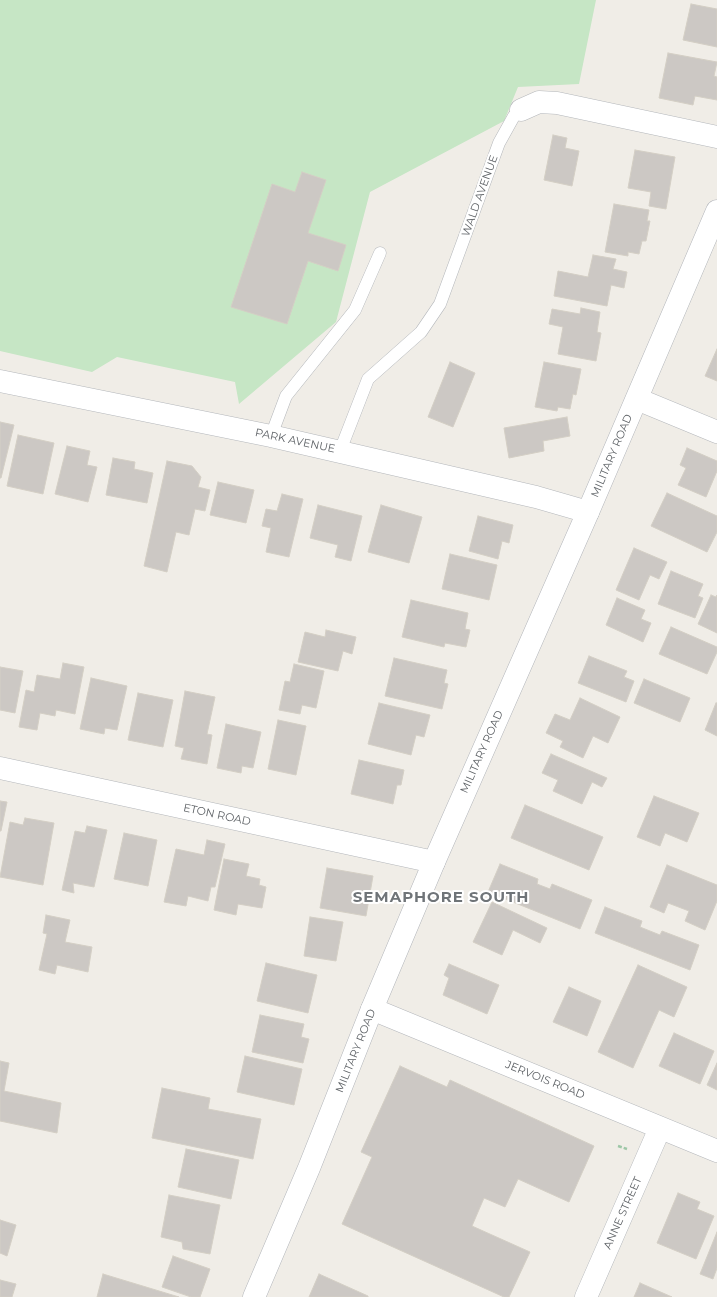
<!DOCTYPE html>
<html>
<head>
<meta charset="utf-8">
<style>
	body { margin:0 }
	canvas { display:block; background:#f0ede7 }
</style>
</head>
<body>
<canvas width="717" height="1297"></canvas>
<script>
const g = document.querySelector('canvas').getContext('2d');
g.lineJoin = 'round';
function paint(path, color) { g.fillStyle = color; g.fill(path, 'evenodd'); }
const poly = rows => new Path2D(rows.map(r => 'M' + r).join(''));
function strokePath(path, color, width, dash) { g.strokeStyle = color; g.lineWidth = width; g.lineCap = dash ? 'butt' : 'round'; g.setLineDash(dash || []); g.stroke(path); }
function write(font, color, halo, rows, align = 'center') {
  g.font = font + ' Montserrat,sans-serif'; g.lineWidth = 4; g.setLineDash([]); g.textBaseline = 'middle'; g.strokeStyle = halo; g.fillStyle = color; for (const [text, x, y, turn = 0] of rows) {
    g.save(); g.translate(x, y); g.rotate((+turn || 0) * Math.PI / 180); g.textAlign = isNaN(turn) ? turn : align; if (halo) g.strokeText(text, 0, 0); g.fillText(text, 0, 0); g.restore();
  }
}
const green = poly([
	[0,0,596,0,579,84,518,87,504,121,370,192,336,322,239,404,235,382,117,357,92,372,0,351]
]);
const building = poly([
	[691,4,717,9,717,47,683,40,691,4],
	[668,53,717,62,714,76,717,77,717,100,695,96,693,105,659,98,668,53],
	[553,135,567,138,565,148,579,151,572,186,544,180,553,135],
	[635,150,675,157,666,209,649,206,651,192,628,188,635,150],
	[302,172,326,180,308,233,346,245,338,271,308,261,287,324,231,307,272,184,295,192,302,172],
	[614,204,649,210,647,221,650,221,646,241,642,241,639,254,628,252,628,256,605,252,614,204],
	[593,255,616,259,613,269,627,272,624,288,611,285,607,306,554,296,558,271,588,277,593,255],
	[581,308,600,312,597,332,601,333,596,361,558,354,563,327,549,324,552,309,580,314,581,308],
	[717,349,717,381,705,376,717,349],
	[450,362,475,373,453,427,428,417,450,362],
	[544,362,581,369,576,395,573,394,570,409,558,407,557,411,535,407,544,362],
	[567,417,570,436,543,441,544,451,509,458,504,428,567,417],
	[0,422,14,425,1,478,0,478,0,422],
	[18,435,54,443,43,494,7,486,18,435],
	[67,446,90,451,87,465,97,467,88,502,55,494,67,446],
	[687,448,717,461,717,471,706,497,678,485,686,468,680,465,687,448],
	[113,458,135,462,134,469,153,473,147,503,106,495,113,458],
	[167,461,192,466,201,477,198,487,210,490,205,511,195,509,189,535,176,532,167,572,144,566,167,461],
	[218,482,254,490,246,523,210,515,218,482],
	[667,493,717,516,717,532,707,552,651,526,667,493],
	[282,494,303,499,289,557,266,552,271,528,262,526,266,509,277,511,282,494],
	[318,505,362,516,351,561,335,557,338,545,310,538,318,505],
	[381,505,422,517,409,563,368,552,381,505],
	[478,516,513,525,509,543,502,541,498,559,469,551,478,516],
	[634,548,667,562,659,579,650,575,639,600,616,590,634,548],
	[450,554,497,565,489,600,442,589,450,554],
	[671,571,703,584,698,596,703,598,695,618,658,604,671,571],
	[711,595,716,597,717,595,717,633,698,624,711,595],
	[617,598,645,610,641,619,651,623,643,642,606,625,617,598],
	[411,600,468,613,465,629,470,630,466,647,445,643,444,647,402,637,411,600],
	[671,627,717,647,717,652,707,674,659,654,671,627],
	[326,630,356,637,352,654,343,651,338,671,298,662,305,632,325,637,326,630],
	[589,656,627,671,624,677,634,681,626,702,578,683,589,656],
	[394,658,447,670,444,683,448,684,442,709,385,696,394,658],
	[63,663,84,667,75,714,56,710,55,716,40,713,37,730,19,727,26,690,34,692,37,675,60,679,63,663],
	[294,664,324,671,316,708,302,705,300,714,279,710,285,681,290,682,294,664],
	[0,667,23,671,15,713,0,710,0,667],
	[91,678,127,686,117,730,105,728,104,734,80,729,91,678],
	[644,679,690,698,680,722,634,703,644,679],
	[185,691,215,697,207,734,212,735,207,764,181,759,184,748,175,746,185,691],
	[138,693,173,700,163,747,128,740,138,693],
	[580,698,620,717,608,743,593,736,583,758,560,747,563,741,546,733,555,714,570,720,580,698],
	[379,703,430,715,424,737,416,735,411,755,368,744,379,703],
	[716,703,717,703,717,736,705,730,716,703],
	[278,720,306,726,296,775,268,769,278,720],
	[226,724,261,732,253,768,242,766,241,773,217,768,226,724],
	[551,754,607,778,602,787,592,782,582,804,553,791,558,780,542,773,551,754],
	[359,760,404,770,401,785,397,785,393,804,351,794,359,760],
	[654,796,699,813,687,842,665,833,660,846,637,837,654,796],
	[0,801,7,802,1,831,0,831,0,801],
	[525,805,603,837,589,870,511,838,525,805],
	[25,818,54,823,43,885,0,877,10,822,23,825,25,818],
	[87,826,107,830,94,887,73,883,74,893,62,890,75,831,85,833,87,826],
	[124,833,157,840,148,886,114,879,124,833],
	[207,840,225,844,215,887,211,887,208,901,188,896,186,906,164,902,176,849,204,855,207,840],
	[224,859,249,864,246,876,260,879,259,885,266,887,262,908,238,904,236,915,214,910,224,859],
	[500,864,538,879,537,884,550,889,552,884,592,900,580,929,488,892,500,864],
	[667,865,717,885,717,901,705,930,685,921,689,911,668,903,664,913,650,907,667,865],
	[327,868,373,876,366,916,320,908,327,868],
	[492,902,547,928,540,943,513,930,502,955,473,942,492,902],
	[605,907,642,921,640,927,660,935,662,931,699,945,690,970,595,933,605,907],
	[46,915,70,920,65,942,92,947,88,972,57,965,55,974,39,970,47,934,43,933,46,915],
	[310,917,343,922,336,961,304,956,310,917],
	[266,963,317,975,308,1013,257,1001,266,963],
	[449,964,499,985,487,1014,443,995,449,978,444,975,449,964],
	[638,965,687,987,674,1017,659,1010,633,1068,598,1052,638,965],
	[569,987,601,1001,587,1036,553,1022,569,987],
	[260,1015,304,1024,301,1037,309,1039,303,1063,252,1052,260,1015],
	[674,1033,714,1051,700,1084,659,1066,674,1033],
	[245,1056,302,1069,294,1105,237,1092,245,1056],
	[0,1061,9,1063,4,1091,61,1103,57,1133,0,1121,0,1061],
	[717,1063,717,1090,707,1085,717,1063],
	[400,1066,447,1087,450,1080,594,1146,569,1202,518,1179,505,1207,484,1198,472,1226,530,1252,509,1297,504,1297,342,1224,372,1157,361,1152,400,1066],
	[162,1088,210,1098,208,1109,261,1119,253,1159,152,1138,162,1088],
	[186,1149,239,1160,231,1199,178,1187,186,1149],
	[678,1193,700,1202,697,1209,714,1216,696,1259,657,1243,678,1193],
	[169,1195,220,1205,210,1254,183,1249,182,1242,161,1237,169,1195],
	[0,1220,16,1225,7,1256,0,1253,0,1220],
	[717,1232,717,1268,713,1279,700,1274,717,1232],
	[173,1256,210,1269,200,1297,191,1297,162,1287,173,1256],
	[103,1274,179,1297,97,1297,103,1274],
	[319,1274,368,1296,368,1297,309,1297,319,1274],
	[0,1280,16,1284,12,1297,0,1297,0,1280],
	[640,1283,672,1297,634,1297,640,1283]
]);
const path = poly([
	[618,1146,627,1149]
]);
const lane = poly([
	[271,436,286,396,355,310,380,253],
	[340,451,368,379,421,332,440,304,499,143,514,116,521,110]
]);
const street = poly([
	[521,110,539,102,557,103,717,137],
	[0,381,271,436,536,497,588,512],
	[637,399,717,432],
	[0,768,434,862],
	[372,1009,717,1151],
	[586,1297,660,1128]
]);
const secondary = poly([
	[254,1297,309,1168,372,1009,434,862,588,512,717,211]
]);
const streetNames = [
	["WALD AVENUE",480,196,-70],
	["PARK AVENUE",295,441,12],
	["MILITARY ROAD",612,456,-67],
	["MILITARY ROAD",482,752,-66],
	["ETON ROAD",217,815,12],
	["MILITARY ROAD",356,1051,-68],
	["JERVOIS ROAD",545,1080,22],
	["ANNE STREET",623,1213,-66]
];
const districtNames = [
	["SEMAPHORE SOUTH",441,898]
];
paint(green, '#c6e6c5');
paint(building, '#ccc8c4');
strokePath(building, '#d4cfc5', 1);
strokePath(lane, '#b4b7bb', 13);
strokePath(street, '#b4b7bb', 23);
strokePath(secondary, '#b3b6bb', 23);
strokePath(path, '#9ec7a7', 2.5, [4, 2]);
strokePath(lane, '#fff', 12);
strokePath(street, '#fff', 22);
strokePath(secondary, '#fff', 22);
write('11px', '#5e6266', '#fff', streetNames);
g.letterSpacing = '1px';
write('bold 15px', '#6f7478', '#fff', districtNames);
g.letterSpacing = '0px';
</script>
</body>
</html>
